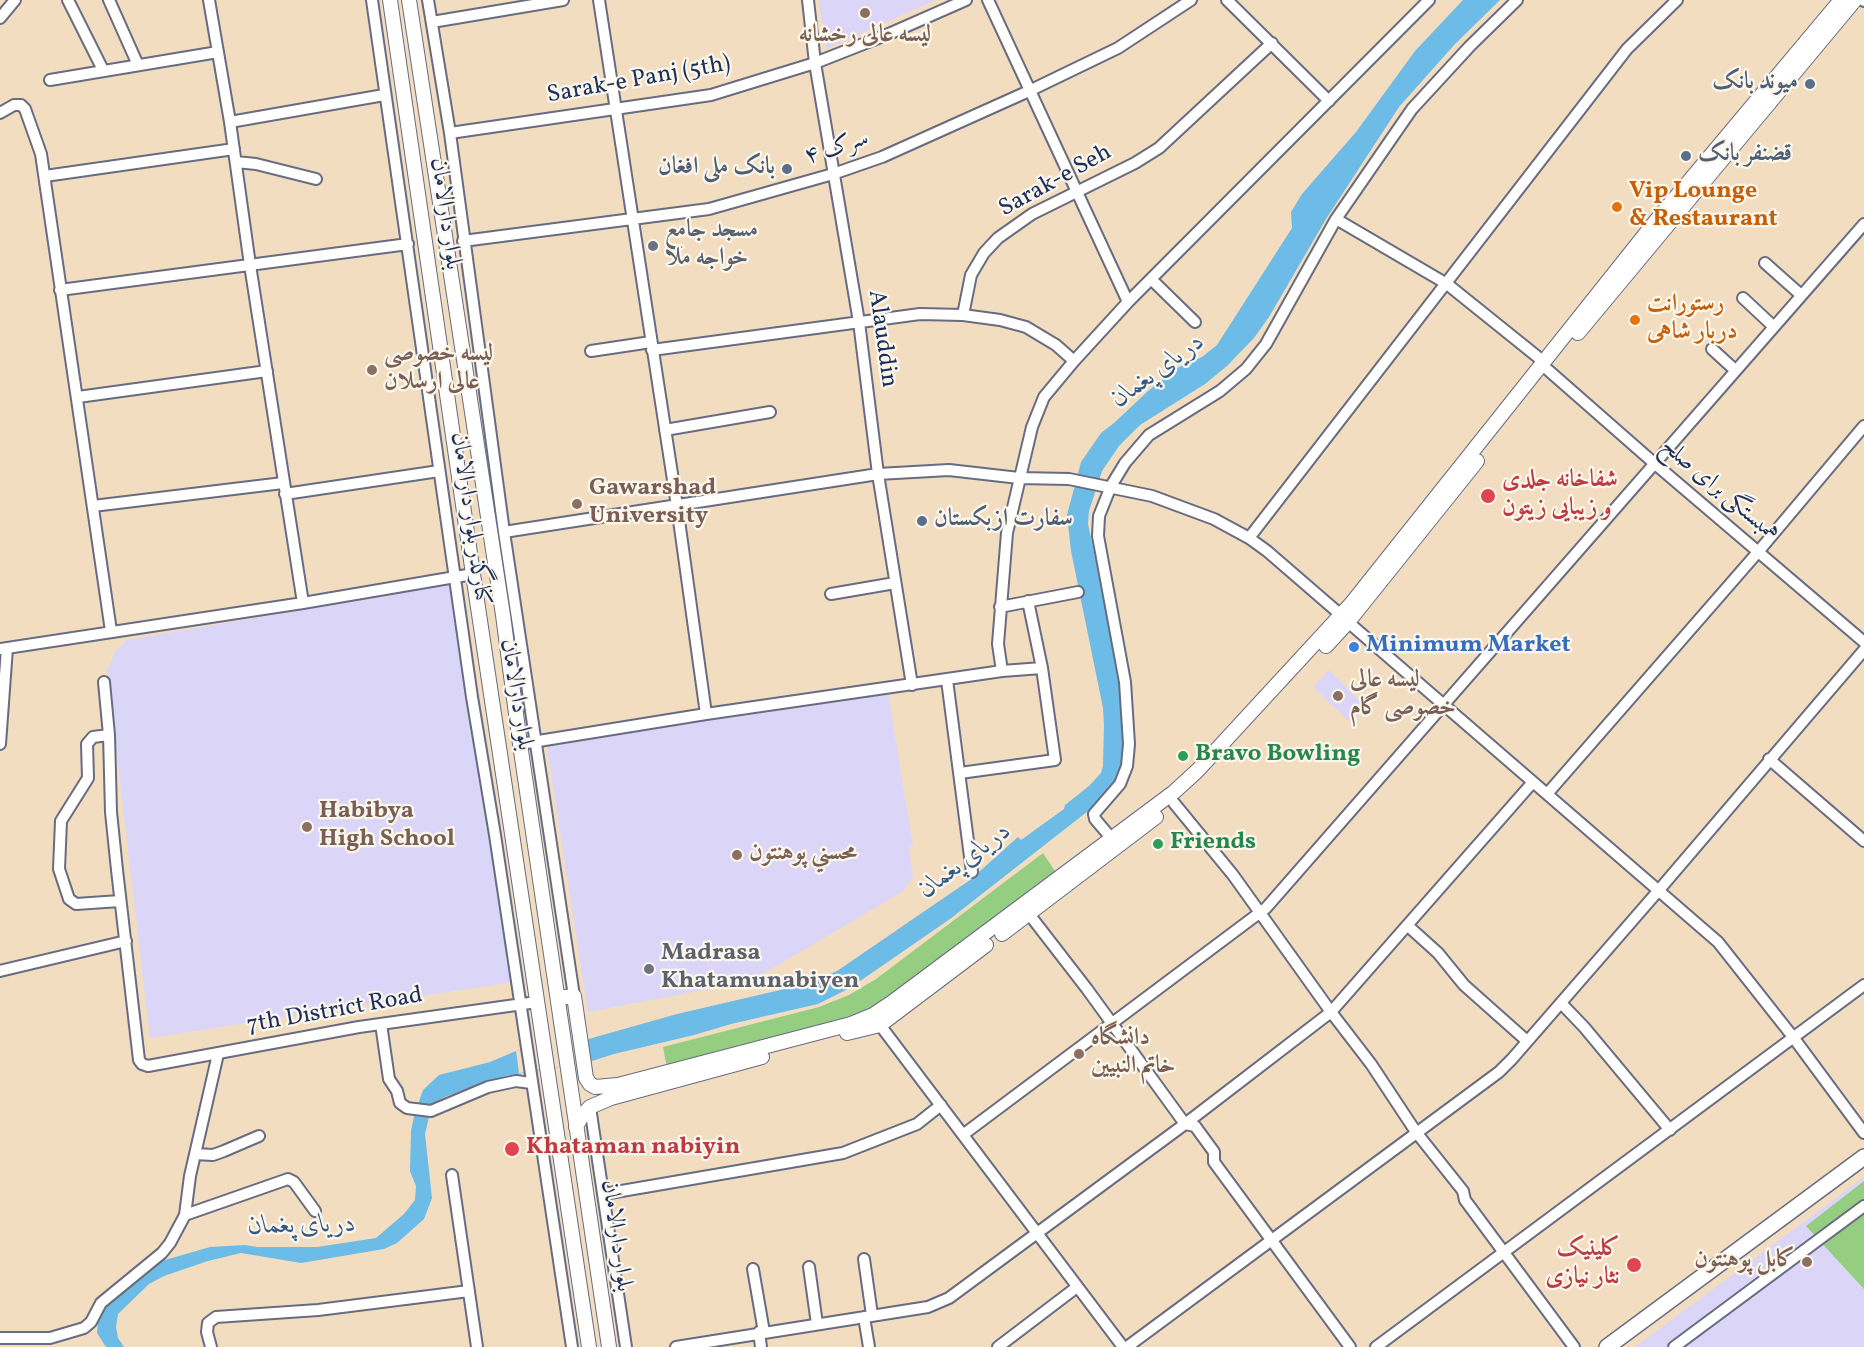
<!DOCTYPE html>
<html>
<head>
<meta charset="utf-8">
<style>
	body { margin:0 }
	canvas { display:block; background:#f3ddc0 }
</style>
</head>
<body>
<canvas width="1864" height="1347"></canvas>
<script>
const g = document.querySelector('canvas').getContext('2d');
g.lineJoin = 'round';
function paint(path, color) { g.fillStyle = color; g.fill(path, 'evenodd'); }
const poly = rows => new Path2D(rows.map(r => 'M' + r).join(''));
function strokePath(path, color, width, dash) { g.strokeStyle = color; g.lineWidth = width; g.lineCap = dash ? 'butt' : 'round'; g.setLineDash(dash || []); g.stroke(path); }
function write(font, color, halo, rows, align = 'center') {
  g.font = font + ' Vollkorn,Amiri,serif'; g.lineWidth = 4.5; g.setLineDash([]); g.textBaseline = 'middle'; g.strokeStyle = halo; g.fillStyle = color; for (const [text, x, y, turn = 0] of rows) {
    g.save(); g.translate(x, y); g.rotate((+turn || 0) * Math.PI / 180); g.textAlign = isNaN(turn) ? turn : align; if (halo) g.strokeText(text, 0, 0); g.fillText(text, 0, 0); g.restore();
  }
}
const built = poly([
	[819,0,936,0,826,49],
	[452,584,514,982,150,1038,107,672,115,651,127,640],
	[1329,670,1362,703,1358,707,1362,711,1351,723,1313,687],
	[888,693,913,846,909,847,913,878,902,892,761,975,741,983,588,1012,546,741,578,739,716,719,844,698],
	[1864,1177,1864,1347,1635,1347]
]);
const green = poly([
	[1043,853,1055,871,879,1003,855,1016,667,1068,663,1047,819,1007,849,995,876,979],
	[1864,1181,1864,1289,1806,1226]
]);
const water = poly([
	[1463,0,1500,0,1455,44,1399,107,1326,219,1269,317,1254,338,1227,366,1205,384,1140,425,1119,446,1102,471,1089,511,1088,524,1124,692,1125,730,1124,757,1117,776,1111,788,1097,804,950,919,850,988,818,1004,731,1024,694,1035,614,1054,589,1062,505,1076,447,1096,432,1104,425,1134,432,1198,424,1219,397,1243,384,1249,301,1263,241,1253,208,1261,164,1276,149,1284,118,1314,116,1327,118,1338,124,1347,106,1347,97,1333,99,1311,158,1262,210,1247,245,1245,257,1247,317,1247,376,1238,404,1214,415,1200,416,1186,410,1171,411,1131,414,1116,423,1090,439,1075,490,1062,516,1051,585,1040,677,1014,806,984,837,971,970,880,1018,837,1021,840,1064,809,1065,805,1089,786,1101,773,1103,766,1104,725,1103,708,1071,551,1067,515,1081,462,1101,433,1114,423,1148,391,1177,368,1202,357,1217,345,1292,228,1291,212,1302,194,1356,132,1415,51]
]);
const pier = poly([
	[585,1040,589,1062,519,1073,516,1051]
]);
const minor = poly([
	[68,0,103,70],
	[109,0,138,65],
	[209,0,230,122,250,265,303,603],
	[372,0,472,697,495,835,572,1347],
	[428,0,450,133,504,532,574,996],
	[599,0,677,506,706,714],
	[808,0,815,63,859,322,878,474,912,685],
	[988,0,1128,302],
	[1227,0,1329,101],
	[1863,0,1864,1],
	[0,18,15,0],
	[432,22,563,0],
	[50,80,218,52],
	[0,113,14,105,21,105,25,109,41,154,111,631],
	[230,122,384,95],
	[450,133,711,95,815,63,891,33,966,0],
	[236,162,256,164,316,179],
	[45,176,234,149],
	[1336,219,1447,284,1544,362],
	[463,241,709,209,833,174,882,157,1029,91,1118,48,1191,0],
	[1765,263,1801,295],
	[1151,279,1195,322],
	[60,290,408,244],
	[1743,298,1774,327],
	[963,315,971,275,984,253,998,238,1032,214,1135,163,1159,148,1272,43],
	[1712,349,1735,370],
	[652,350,920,314,963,315,1000,320,1026,327,1056,345,1074,361],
	[591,351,651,342],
	[1548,370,1654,463,1864,642],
	[78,397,267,371],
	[665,430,770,412],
	[285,494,439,471],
	[93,506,283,483],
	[504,532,878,474,949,470,1019,478,1069,479,1152,496,1214,519,1249,538,1267,551,1341,615],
	[1249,538,1627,49,1677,0],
	[831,594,895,583],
	[1000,607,1078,592],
	[1348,622,1718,942,1793,1037,1864,1133],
	[0,649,303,603,473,574],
	[1002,671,998,644,1007,533,1032,427,1044,397,1074,361,1128,302,1429,0],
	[947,680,972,872],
	[104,682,109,735,111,812,117,870,139,1060,142,1064,148,1066,359,1027,537,1002],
	[109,735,93,737,87,744,88,778,61,821,59,869,69,899,76,904,120,901],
	[0,744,7,648],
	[520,744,706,714,1002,671,1042,668],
	[1769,759,1864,841],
	[960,773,1055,760,1042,668,1028,601],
	[1547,794,1758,552,1864,426],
	[1174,803,1233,875,1331,1012,1371,1064,1416,1132,1463,1191,1465,1200,1574,1347],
	[1112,839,1095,819,1094,814,1120,784,1127,766,1129,744,1125,682,1098,536,1099,516,1111,486,1125,463,1149,435,1220,391,1246,369,1266,344,1336,219,1412,109,1470,46,1517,0],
	[1029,914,1087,989,1185,1124,1195,1126,1214,1152,1214,1162,1350,1347],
	[1408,926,1438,953,1464,985,1527,1041],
	[0,971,126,941],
	[1561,1003,1584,1027,1670,1130],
	[381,1024,389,1079,397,1091,400,1103,407,1108,431,1111,488,1087,516,1081,531,1083],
	[880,1025,1123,1347],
	[590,1107,626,1347],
	[964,1134,1266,908,1864,224],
	[195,1154,213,1155,224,1151,259,1136],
	[452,1175,477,1347],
	[604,1194,843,1153,917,1124,941,1105],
	[185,1215,288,1179,294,1182,315,1211],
	[864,1259,872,1315],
	[809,1267,817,1324],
	[753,1269,764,1332],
	[864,1317,869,1347],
	[759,1332,761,1347],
	[0,1338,50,1338,84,1328,91,1322,101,1303,162,1253,170,1243,185,1215,190,1176,218,1054],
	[211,1347,207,1332,208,1323,216,1317,318,1310,469,1291],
	[676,1347,928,1307,949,1298,1185,1124,1331,1012,1533,782],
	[998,1347,1077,1287],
	[1127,1347,1499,1072,1512,1059,1659,890,1864,650],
	[1376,1347,1864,985],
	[1674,1347,1864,1206]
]);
const major = poly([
	[390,0,473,574,589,1347],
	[409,0,503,615,520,744,609,1347],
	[1578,333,1855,0],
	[1326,646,1348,622,1477,461],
	[1002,934,1156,817],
	[558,998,574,996,586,1078,590,1084,595,1087,618,1085,851,1024,873,1015,891,1003,1174,792,1197,771,1351,604,1655,222,1841,0],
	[847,1033,880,1025,986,945],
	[576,1127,582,1116,590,1107,611,1098,762,1057]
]);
const highway = poly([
	[1607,1347,1864,1157]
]);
const markers = [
	[865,13,6,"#8d6e63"],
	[1810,84,6,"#5c6f8a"],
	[1686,156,6,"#5c6f8a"],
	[787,169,6,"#5c6f8a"],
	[1617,207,6,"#e8710a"],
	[653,246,6,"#6b7280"],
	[1635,320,6,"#e8710a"],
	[372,370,6,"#8d6e63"],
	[1488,496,8,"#e0444e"],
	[577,504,6,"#8d6e63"],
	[922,521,6,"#5c6f8a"],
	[1354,647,6,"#3f7fe0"],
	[1338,696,6,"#8d6e63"],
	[1183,756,6,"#2e9e5b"],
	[307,827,6,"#8d6e63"],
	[1158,844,6,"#2e9e5b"],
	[737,855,6,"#8d6e63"],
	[649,969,6,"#6b7280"],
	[1079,1054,6,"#8d6e63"],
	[512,1149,8,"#e0444e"],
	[1807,1262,6,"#8d6e63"],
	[1634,1265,8,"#e0444e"]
];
const educationNames = [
	["لیسه عالی رخشانه",865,37,"center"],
	["لیسه خصوصی",384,356],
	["عالی ارسلان",384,384],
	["Gawarshad",589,490],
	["University",589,518],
	["لیسه عالی",1350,682],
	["خصوصی گام",1350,710],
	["Habibya",319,813],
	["High School",319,841],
	["محسني پوهنتون",749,855],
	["دانشگاه",1091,1040],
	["خاتم النبیین",1091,1068],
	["کابل پوهنتون",1795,1262,"right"]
];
const streetNames = [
	["Sarak-e Panj (5th)",639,81,-10],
	["سرک ۴",837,149,-18],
	["Sarak-e Seh",1056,182,-29],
	["بلوار دارالامان",444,214,82],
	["Alauddin",881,339,82],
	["همبستگی برای صلح",1719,491,40],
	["کنارگذر بلوار دارالامان",469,519,82],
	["بلوار دارالامان",515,695,81],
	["7th District Road",335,1012,-10],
	["بلوار دارالامان",615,1236,82]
];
const serviceNames = [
	["میوند بانک",1798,84],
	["قضنفر بانک",1698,156,"left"],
	["بانک ملی افغان",775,169],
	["سفارت ازبکستان",934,521,"left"]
];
const foodNames = [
	["Vip Lounge",1629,193],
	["& Restaurant",1629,221],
	["رستورانت",1647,306],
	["دربار شاهی",1647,334]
];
const worshipNames = [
	["مسجد جامع",665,232],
	["خواجه ملا",665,260],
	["Madrasa",661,955],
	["Khatamunabiyen",661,983]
];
const healthNames = [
	["شفاخانه جلدی",1502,482],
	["و زیبایی زیتون",1502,510],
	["Khataman nabiyin",526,1149],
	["کلینیک",1620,1251,"right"],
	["نثار نیازی",1620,1279,"right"]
];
const shopNames = [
	["Minimum Market",1366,647]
];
const leisureNames = [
	["Bravo Bowling",1195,756],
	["Friends",1170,844]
];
const waterNames = [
	["دریای پغمان",1159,372,-36],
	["دریای پغمان",966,862,-37],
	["دریای پغمان",302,1227,-1]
];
paint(built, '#dbd6f7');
paint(green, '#96ce81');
paint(water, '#6cbce7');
paint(pier, '#f3ddc0');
strokePath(minor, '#676c80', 14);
strokePath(major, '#676c80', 16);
strokePath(highway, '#676c80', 18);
strokePath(minor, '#fff', 10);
strokePath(major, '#fff', 14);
strokePath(highway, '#fff', 15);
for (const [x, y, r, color] of markers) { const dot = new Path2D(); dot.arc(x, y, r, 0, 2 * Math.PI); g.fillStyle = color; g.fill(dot); strokePath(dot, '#fbf7ec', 2); }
write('bold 24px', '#785e54', '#fbf7ec', educationNames, 'left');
write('24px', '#1b2f5e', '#fbf7ec', streetNames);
write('bold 24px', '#4e5e75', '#fbf7ec', serviceNames, 'right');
write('bold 24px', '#c56008', '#fbf7ec', foodNames, 'left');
write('bold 24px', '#5b616d', '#fbf7ec', worshipNames, 'left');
write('bold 24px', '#be3a42', '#fbf7ec', healthNames, 'left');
write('bold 24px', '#366cbe', '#fbf7ec', shopNames, 'left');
write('bold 24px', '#27864d', '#fbf7ec', leisureNames, 'left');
write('italic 26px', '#335987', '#fbf7ec', waterNames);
</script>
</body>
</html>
